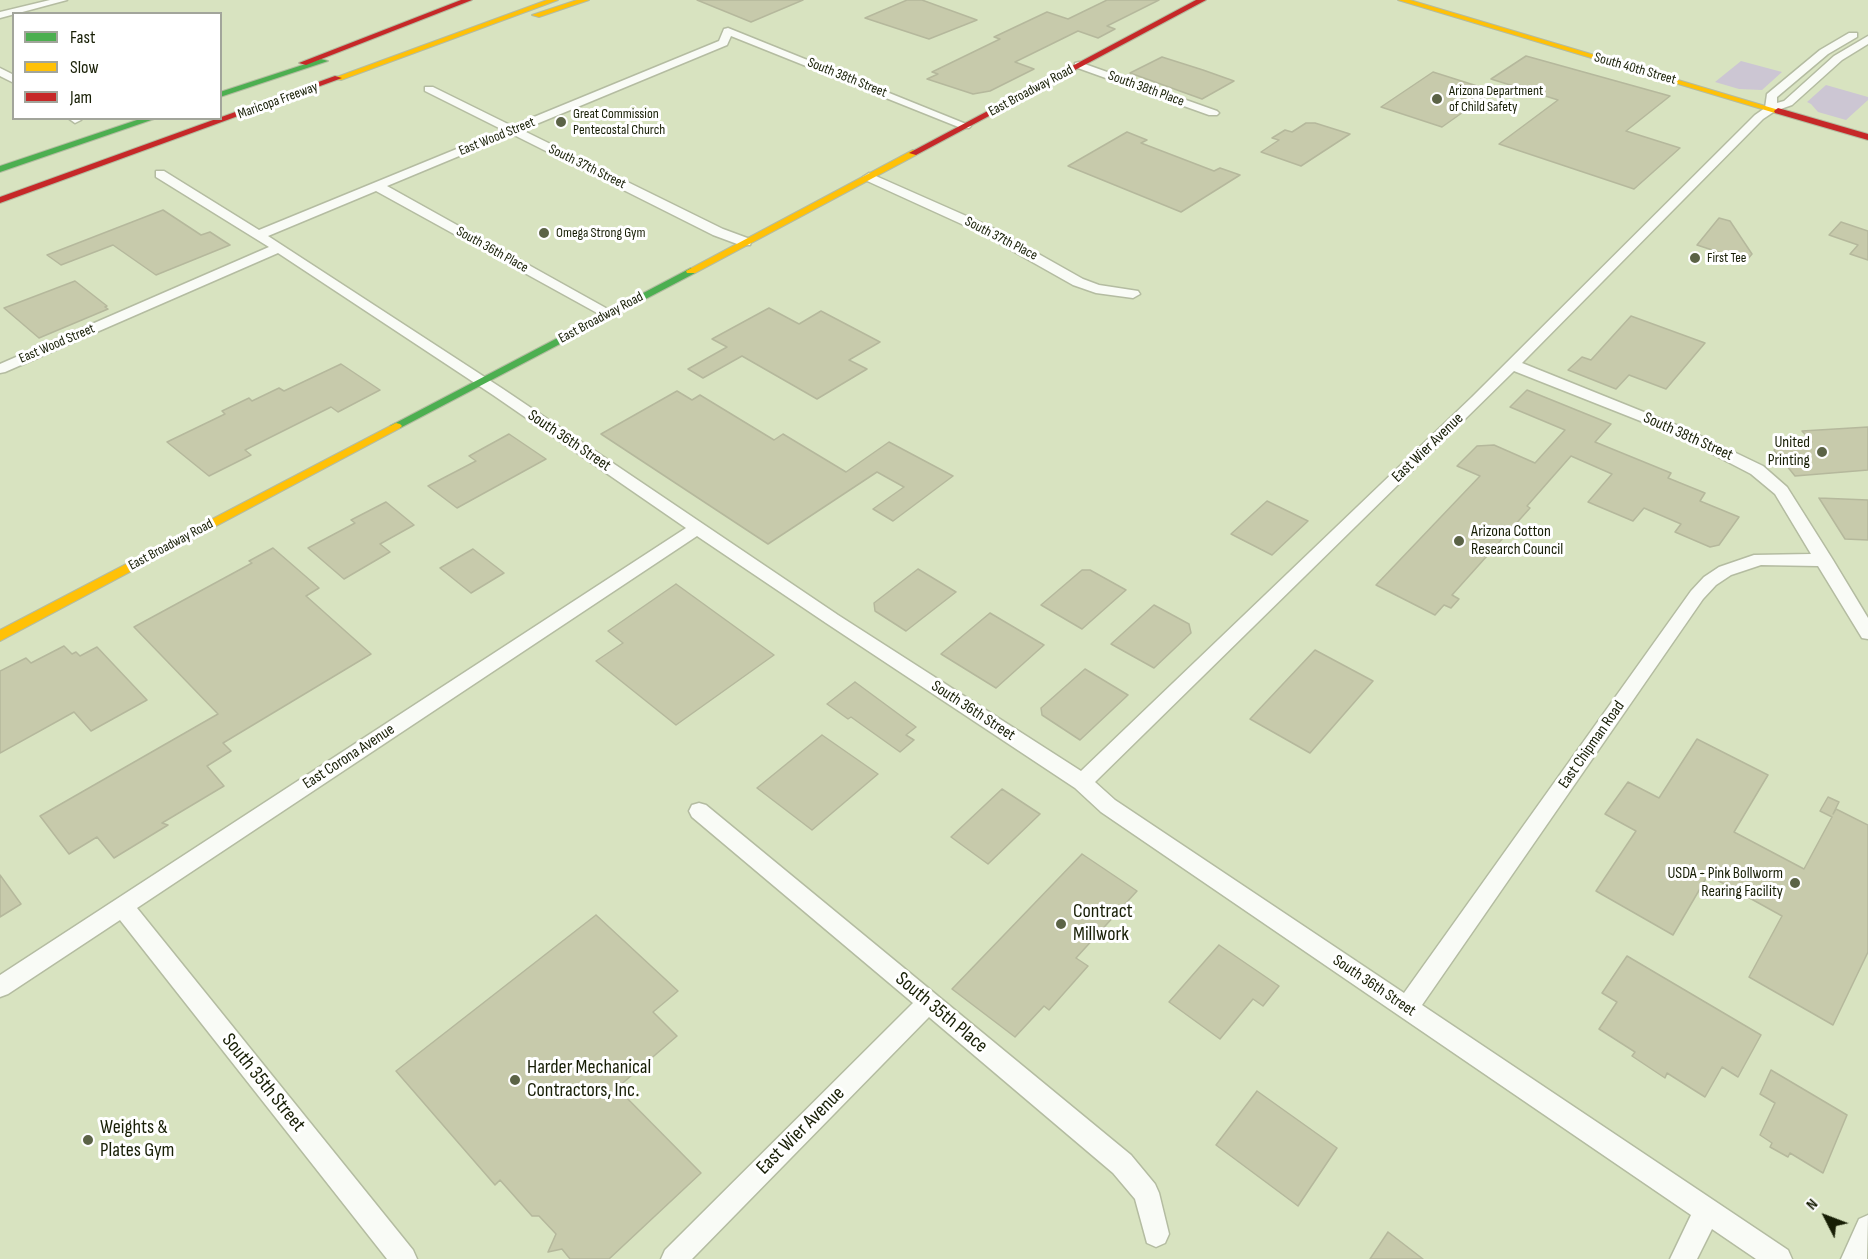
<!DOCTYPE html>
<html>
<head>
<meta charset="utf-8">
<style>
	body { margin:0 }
	#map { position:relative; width:1868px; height:1259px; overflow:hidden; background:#d8e3c0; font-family:"Sofia Sans Condensed",sans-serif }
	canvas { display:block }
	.legend { position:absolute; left:12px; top:12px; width:210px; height:108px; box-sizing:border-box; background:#fff; border:2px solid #a2a59b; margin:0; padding:8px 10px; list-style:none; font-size:18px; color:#171e05 }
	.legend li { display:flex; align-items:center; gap:12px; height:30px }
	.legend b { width:30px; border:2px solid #a2a59b }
	.north { position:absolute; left:1796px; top:1187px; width:60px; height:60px; -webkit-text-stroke:4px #fff; paint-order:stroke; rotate:312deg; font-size:16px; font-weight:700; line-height:24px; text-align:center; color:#171e05 }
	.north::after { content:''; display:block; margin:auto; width:21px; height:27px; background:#171e05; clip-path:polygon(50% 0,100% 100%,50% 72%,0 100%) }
</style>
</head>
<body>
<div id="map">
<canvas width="1868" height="1259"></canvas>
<ul class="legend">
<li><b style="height:8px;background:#4caf50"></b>Fast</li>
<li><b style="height:8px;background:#ffc107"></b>Slow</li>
<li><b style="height:8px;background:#c62828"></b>Jam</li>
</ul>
<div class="north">N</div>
</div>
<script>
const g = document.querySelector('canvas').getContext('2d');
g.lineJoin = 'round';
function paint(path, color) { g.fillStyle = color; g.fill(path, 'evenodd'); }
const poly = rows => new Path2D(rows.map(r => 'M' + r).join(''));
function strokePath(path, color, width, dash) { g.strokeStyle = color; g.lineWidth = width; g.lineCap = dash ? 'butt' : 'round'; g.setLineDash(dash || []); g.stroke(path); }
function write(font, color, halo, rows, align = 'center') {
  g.font = font + ' "Sofia Sans Condensed",sans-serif'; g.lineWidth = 6; g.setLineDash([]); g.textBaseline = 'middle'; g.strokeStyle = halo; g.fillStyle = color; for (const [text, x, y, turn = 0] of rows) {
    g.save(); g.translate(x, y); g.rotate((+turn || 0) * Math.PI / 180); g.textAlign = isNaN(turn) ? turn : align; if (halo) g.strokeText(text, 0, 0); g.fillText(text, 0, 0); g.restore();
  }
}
const green = poly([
	[1741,61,1782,72,1762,90,1739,89,1715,82],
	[1826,85,1868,97,1868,100,1846,120,1818,112,1811,104,1807,102]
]);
const building = poly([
	[697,0,803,0,751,22,697,0],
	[907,0,922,0,977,20,929,39,865,18,907,0],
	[1107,0,1159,0,1107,26,1115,29,1098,38,1078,31,1015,62,1034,69,990,91,973,94,927,79,938,74,932,72,1000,39,994,37,1047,12,1068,19,1107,0],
	[1526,56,1670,96,1626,131,1680,148,1634,189,1499,144,1558,100,1491,79,1526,56],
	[1162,57,1203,70,1234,81,1202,99,1130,73,1162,57],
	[1433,72,1493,91,1442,127,1381,107,1433,72],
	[1306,123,1315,123,1350,134,1301,166,1261,152,1279,140,1272,138,1285,130,1292,132,1306,123],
	[1127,132,1147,140,1141,143,1214,171,1220,168,1240,175,1181,212,1068,166,1127,132],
	[163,210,201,235,210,232,230,245,156,275,113,245,61,265,47,255,163,210],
	[1719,218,1730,221,1752,254,1746,261,1697,245,1719,218],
	[1841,222,1868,231,1868,260,1850,254,1858,245,1829,235,1841,222],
	[75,281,107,306,105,307,108,309,39,338,4,308,75,281],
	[769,308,799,324,821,311,880,342,849,360,867,369,817,399,742,356,703,378,688,369,727,347,712,339,769,308],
	[1631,316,1705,343,1666,389,1629,375,1616,389,1568,370,1582,357,1591,360,1631,316],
	[341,364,380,390,338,412,331,407,245,450,251,455,209,476,167,442,225,414,222,411,249,398,252,401,279,388,284,391,341,364],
	[1527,390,1611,424,1595,442,1671,473,1668,478,1705,493,1700,501,1739,517,1719,545,1710,547,1675,532,1681,524,1644,508,1633,521,1588,502,1612,474,1571,456,1527,506,1530,508,1452,595,1459,599,1451,608,1444,605,1435,615,1376,585,1480,476,1457,466,1477,446,1494,445,1535,463,1565,430,1510,407,1527,390],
	[677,391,692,400,700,395,774,440,783,434,846,472,889,442,953,476,893,521,873,509,904,487,877,472,768,544,601,434,677,391],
	[1868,427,1868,470,1795,476,1774,450,1782,444,1812,442,1802,431,1868,427],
	[509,434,546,459,457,508,428,486,476,461,469,456,509,434],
	[1819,498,1868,500,1868,540,1845,539,1819,498],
	[1267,501,1308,521,1272,555,1231,534,1267,501],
	[386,502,414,525,380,544,390,552,344,579,308,548,355,523,351,520,386,502],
	[273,548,319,588,306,596,371,654,223,743,231,751,207,766,224,786,162,823,168,825,114,858,97,837,69,854,40,816,218,714,134,627,252,563,249,561,273,548],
	[473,549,504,573,471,593,440,568,473,549],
	[918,569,956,592,906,631,875,611,874,603,918,569],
	[1082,570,1090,570,1126,590,1082,629,1041,605,1082,570],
	[676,584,774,655,676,725,596,661,623,643,608,631,676,584],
	[1154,605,1189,624,1191,633,1154,668,1111,644,1154,605],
	[990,613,1044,645,996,688,941,654,990,613],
	[64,646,72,654,76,652,80,656,97,647,147,700,91,731,74,712,0,753,0,671,26,658,31,663,64,646],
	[1315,650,1373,681,1310,753,1250,719,1315,650],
	[1085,669,1128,695,1080,740,1042,715,1041,708,1085,669],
	[855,682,916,727,906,735,914,740,900,752,851,717,848,719,827,704,855,682],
	[822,735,878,774,812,830,757,788,822,735],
	[1697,739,1768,775,1734,832,1804,869,1832,817,1820,811,1828,797,1839,802,1833,814,1836,809,1868,825,1868,952,1833,1025,1749,977,1782,916,1708,875,1673,935,1596,891,1636,831,1605,814,1628,782,1659,798,1697,739],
	[1002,789,1040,814,988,864,951,837,1002,789],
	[1082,854,1137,891,1076,958,1088,966,1049,1010,1044,1006,1015,1037,952,989,1082,854],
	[0,875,21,904,0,917,0,875],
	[596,915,678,991,653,1012,677,1036,617,1088,701,1173,609,1259,570,1259,562,1249,548,1252,556,1234,539,1216,532,1216,500,1180,495,1185,396,1071,596,915],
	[1219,945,1279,986,1263,1006,1253,999,1220,1039,1169,1002,1219,945],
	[1627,956,1761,1035,1738,1077,1722,1067,1705,1097,1667,1073,1665,1078,1632,1056,1635,1052,1599,1029,1617,1002,1602,993,1627,956],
	[1771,1070,1847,1115,1823,1173,1790,1153,1788,1157,1770,1147,1772,1143,1760,1135,1775,1103,1760,1094,1771,1070],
	[1257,1091,1337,1148,1298,1206,1216,1145,1257,1091],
	[1388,1232,1423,1259,1370,1259,1388,1232]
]);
const street = poly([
	[50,0,67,0,0,18,0,12,50,0],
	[728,28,971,126,969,128,961,128,731,36,727,45,522,130,723,229,750,239,751,242,750,245,740,245,713,235,512,134,387,186,613,312,615,315,608,319,376,191,268,236,503,389,838,615,1081,771,1472,397,1755,115,1765,108,1767,94,1820,50,1849,33,1857,33,1857,37,1828,54,1777,97,1777,103,1784,101,1834,56,1868,36,1868,44,1842,60,1792,105,1775,111,1763,119,1522,363,1686,429,1763,466,1787,487,1833,560,1868,618,1868,639,1862,638,1818,566,1761,565,1731,575,1716,585,1703,599,1422,1005,1788,1250,1792,1259,1756,1259,1712,1229,1697,1259,1670,1259,1691,1215,1101,812,1075,788,826,623,697,536,137,908,413,1250,417,1259,387,1259,120,920,8,994,0,997,0,975,686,528,493,395,278,253,5,372,0,373,0,364,269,247,156,177,156,171,164,171,259,230,503,130,425,91,425,87,433,87,512,126,719,41,724,29,728,28],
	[1514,371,1676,435,1751,474,1775,494,1811,554,1754,555,1719,567,1704,577,1691,591,1404,993,1115,800,1095,782,1514,371],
	[1079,62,1217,111,1219,113,1217,115,1209,115,1075,67,1075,63,1079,62],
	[0,68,14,75,14,83,0,76,0,68],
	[68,118,80,118,81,120,75,123,68,118],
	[869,173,989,226,1083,279,1099,285,1138,291,1140,294,1133,298,1096,293,1073,285,979,232,865,180,863,177,869,173],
	[699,803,706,805,1131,1155,1155,1184,1159,1193,1169,1234,1165,1243,1156,1247,1147,1243,1135,1199,1113,1173,929,1017,692,1259,661,1259,665,1250,913,1003,692,817,689,811,692,805,699,803],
	[1868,1215,1867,1259,1841,1259,1859,1219,1868,1215]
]);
const fast = poly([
	[321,59,328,61,220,97,220,92,321,59],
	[143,118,157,118,0,172,0,166,143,118],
	[691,268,695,269,695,273,400,428,392,428,390,426,691,268]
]);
const slow = poly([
	[547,0,558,0,341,80,334,78,547,0],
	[577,0,589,0,539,17,532,15,577,0],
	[1398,0,1410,0,1782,111,1775,113,1398,0],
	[913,150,917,153,916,155,695,273,687,273,686,271,913,150],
	[396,423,400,424,402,426,400,428,0,641,0,630,396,423]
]);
const jam = poly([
	[461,0,472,0,306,65,299,63,461,0],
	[1196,0,1206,0,916,155,909,153,1196,0],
	[335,76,342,78,0,203,0,197,335,76],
	[1778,108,1868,134,1868,140,1775,113,1774,111,1778,108]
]);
const markers = [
	[1437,99,6,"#5b6346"],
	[561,122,6,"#5b6346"],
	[544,233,6,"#5b6346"],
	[1695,258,6,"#5b6346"],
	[1822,452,6,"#5b6346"],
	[1459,541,6,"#5b6346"],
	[1795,883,6,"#5b6346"],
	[1061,924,6,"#5b6346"],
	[515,1080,6,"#5b6346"],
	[88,1140,6,"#5b6346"]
];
const farStreetnames = [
	["South 40th Street",1635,69,16],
	["South 38th Street",847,78,22],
	["South 38th Place",1146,89,20],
	["East Broadway Road",1031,91,-28],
	["Maricopa Freeway",278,101,-20],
	["East Wood Street",497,137,-22],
	["South 37th Street",587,167,26],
	["South 37th Place",1001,239,27],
	["South 36th Place",492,250,29],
	["East Broadway Road",601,318,-28],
	["East Wood Street",57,344,-23],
	["East Broadway Road",171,545,-28]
];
const farPoinames = [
	["Arizona Department",1449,91],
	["of Child Safety",1449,107],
	["Great Commission",573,114],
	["Pentecostal Church",573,130],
	["Omega Strong Gym",556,233],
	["First Tee",1707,258]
];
const streetNames = [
	["South 38th Street",1688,437,24],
	["South 36th Street",569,441,34],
	["East Wier Avenue",1428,448,-44],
	["South 36th Street",973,711,33],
	["East Chipman Road",1592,745,-55],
	["East Corona Avenue",349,757,-33],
	["South 36th Street",1374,986,34]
];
const poiNames = [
	["United",1810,443],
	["Printing",1810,461],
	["Arizona Cotton",1471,532,"left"],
	["Research Council",1471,550,"left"],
	["USDA - Pink Bollworm",1783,874],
	["Rearing Facility",1783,892]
];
const nearPoinames = [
	["Contract",1073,912],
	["Millwork",1073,935],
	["Harder Mechanical",527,1068],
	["Contractors, Inc.",527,1091],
	["Weights &",100,1128],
	["Plates Gym",100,1151]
];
const nearStreetnames = [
	["South 35th Place",941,1013,40],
	["South 35th Street",263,1083,51],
	["East Wier Avenue",801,1131,-45]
];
paint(green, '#ccc6d3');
paint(building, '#c7caab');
strokePath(building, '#b5b89c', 1.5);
strokePath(street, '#b4bca1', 3);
strokePath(fast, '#b4bca1', 2);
strokePath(slow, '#b4bca1', 2);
strokePath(jam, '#b4bca1', 2);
paint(street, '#f9fbf6');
paint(fast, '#4caf50');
paint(slow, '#ffc107');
paint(jam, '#c62828');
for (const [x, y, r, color] of markers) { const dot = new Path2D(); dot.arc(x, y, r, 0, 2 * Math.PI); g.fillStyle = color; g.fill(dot); strokePath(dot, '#fff', 2); }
write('14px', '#171e05', '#fff', farStreetnames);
write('14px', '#171e05', '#fff', farPoinames, 'left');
write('16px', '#171e05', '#fff', streetNames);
write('16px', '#171e05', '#fff', poiNames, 'right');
write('20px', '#171e05', '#fff', nearPoinames, 'left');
write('20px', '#171e05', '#fff', nearStreetnames);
</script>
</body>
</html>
